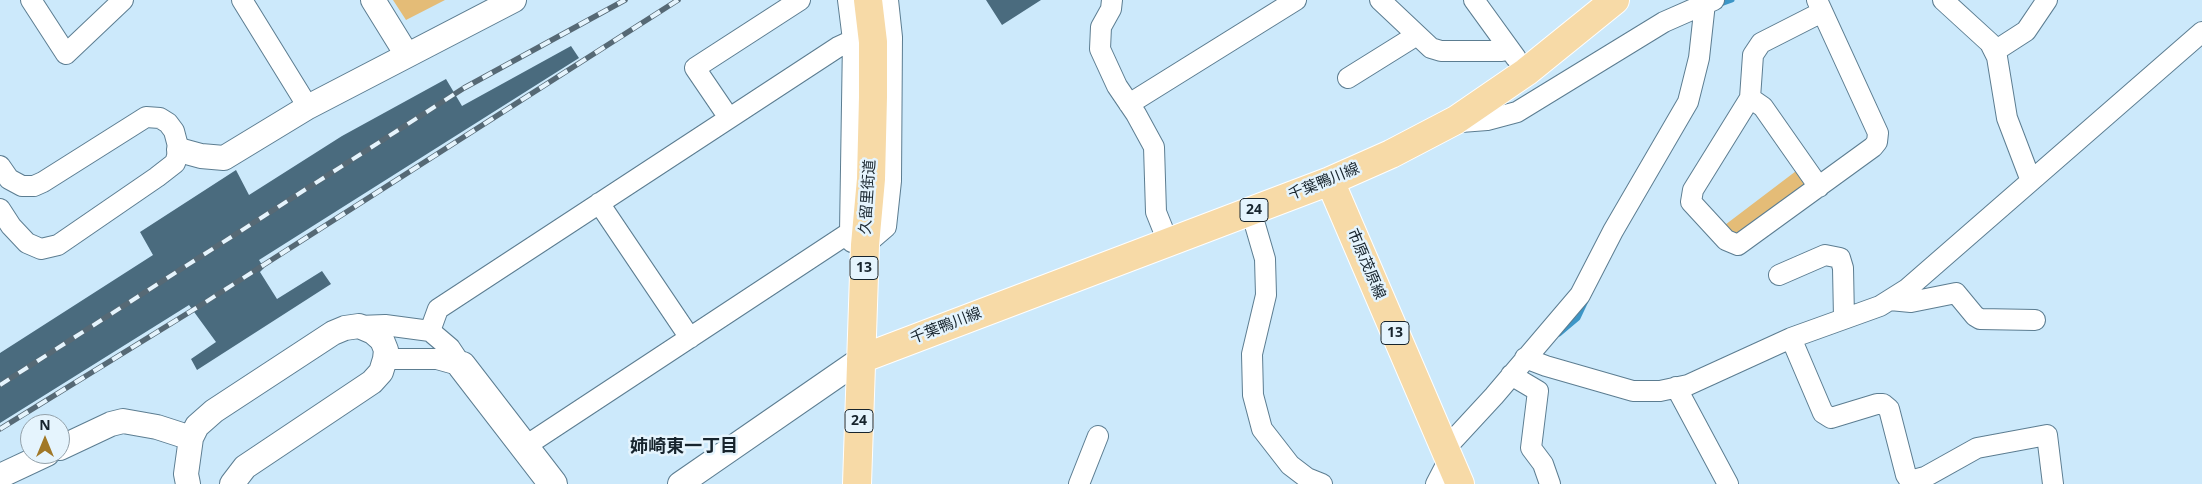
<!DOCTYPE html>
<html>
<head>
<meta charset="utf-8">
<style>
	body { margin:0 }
	#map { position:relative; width:2202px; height:484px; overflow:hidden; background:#cce9fb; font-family:"Noto Sans",sans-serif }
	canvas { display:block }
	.north { position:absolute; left:20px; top:414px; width:50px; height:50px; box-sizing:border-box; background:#e5f4fd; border:1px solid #93a1aa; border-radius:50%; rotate:0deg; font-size:14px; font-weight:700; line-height:20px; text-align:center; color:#17242d }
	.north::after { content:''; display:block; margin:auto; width:18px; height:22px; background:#a17827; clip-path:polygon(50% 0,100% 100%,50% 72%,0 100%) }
</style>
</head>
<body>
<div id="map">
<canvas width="2202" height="484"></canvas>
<div class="north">N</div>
</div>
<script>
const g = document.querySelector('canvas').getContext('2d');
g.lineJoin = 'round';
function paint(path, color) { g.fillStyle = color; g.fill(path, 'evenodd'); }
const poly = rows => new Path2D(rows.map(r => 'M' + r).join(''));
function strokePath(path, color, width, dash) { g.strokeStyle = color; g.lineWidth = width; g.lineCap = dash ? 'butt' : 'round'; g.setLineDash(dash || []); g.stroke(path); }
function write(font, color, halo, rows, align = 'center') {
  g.font = font + ' "Noto Sans","Noto Sans JP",sans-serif'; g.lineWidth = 5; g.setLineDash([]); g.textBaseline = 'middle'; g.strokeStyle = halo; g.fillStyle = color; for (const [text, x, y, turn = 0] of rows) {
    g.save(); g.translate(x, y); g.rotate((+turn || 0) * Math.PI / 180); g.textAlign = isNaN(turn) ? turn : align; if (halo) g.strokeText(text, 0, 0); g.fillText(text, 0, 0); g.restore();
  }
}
const green = poly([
	[393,0,445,0,406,20],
	[1804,165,1819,187,1738,245,1717,231]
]);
const stream = poly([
	[1718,5,1732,0],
	[1559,334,1578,318,1586,301]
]);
const building = poly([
	[986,0,1041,0,1002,25],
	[571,46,579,58,259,260,264,268,260,272,277,299,322,271,331,284,197,370,191,359,216,342,189,305,0,423,0,353,153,255,140,232,236,170,249,195,342,136,446,79,462,106]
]);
const minor = poly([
	[31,0,66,54,123,0],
	[242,0,308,107],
	[848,0,853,40,850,232,852,242],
	[1112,0,1111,9,1101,27,1100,49,1117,86,1136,114,1154,147,1156,212,1168,242],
	[1380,0,1431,48,1441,51,1502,51,1509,49],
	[1474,0,1516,58],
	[1817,0,1878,133,1877,142,1873,147,1738,245,1726,240,1691,202,1693,190,1750,98,1753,55,1761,43,1822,12],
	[1943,0,1990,43,1997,57,2007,118,2031,181],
	[1995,51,2026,31,2047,0],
	[1348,78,1417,35],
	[1750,98,1763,107,1819,187],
	[1129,104,1296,0],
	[729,118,695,68,800,0],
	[1456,120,1461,122,1487,120,1517,112,1664,22,1714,0],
	[0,166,9,179,22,186,34,186,43,182,146,117,160,118,168,123,174,131,179,150,175,163,157,177,58,245,41,249,27,243,11,226,0,209],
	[599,203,690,338],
	[1251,211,1265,259,1266,295,1252,354,1253,395,1262,429,1290,465,1307,478,1322,484],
	[865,245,886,227,891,181,892,37,888,0],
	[1779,275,1825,255,1840,258,1843,268,1844,318],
	[1890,300,1911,302,1956,293,1975,316,1980,319,2035,320],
	[359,326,385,325,430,331,450,348,462,366],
	[430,331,438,309,838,47,853,40],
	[1791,338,1823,413,1831,418,1877,404,1883,404,1889,409,1906,475,1910,481,1925,477,1977,448,2047,435,2053,484],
	[1525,358,1546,366,1633,391,1660,391,1688,385,1791,338,1880,306,1907,289,2202,32],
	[385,359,437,359,462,366],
	[1511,375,1538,391,1531,448,1543,464,1550,484],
	[1676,387,1728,484],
	[524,447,867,221],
	[1445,449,1494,396,1580,295,1613,231,1688,102,1699,58,1705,3],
	[1079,484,1098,436],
	[1436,484,1449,459]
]);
const tertiary = poly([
	[373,0,407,55],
	[179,150,201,156,224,158,308,107,514,0],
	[60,448,111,424,123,421,157,427,191,438],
	[0,476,47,454],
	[188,484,186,474,191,438,197,426,214,411,333,333,345,328,359,326,373,332,382,340,386,350,385,359,381,372,372,382,245,467,232,484],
	[680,484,861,359]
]);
const secondary = poly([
	[462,366,553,484]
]);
const primary = poly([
	[1330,181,1460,484],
	[861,359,1330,181,1391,154,1456,120,1526,72,1615,0],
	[857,484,865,245,871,179,873,97,873,42,868,0]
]);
const rail = poly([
	[0,385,464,88,625,0],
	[0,429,201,305,678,0]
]);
const shields = [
	[1254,210,28],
	[864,268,28],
	[1395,333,28],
	[859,421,28]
];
const shieldNames = [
	["24",1254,210],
	["13",864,268],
	["13",1395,333],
	["24",859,421]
];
const streetNames = [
	["千葉鴨川線",1324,182,-22],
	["久留里街道",868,197,-86],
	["市原茂原線",1366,264,67],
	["千葉鴨川線",946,326,-21]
];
const quarterNames = [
	["姉崎東一丁目",684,447]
];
paint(green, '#e4bc77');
strokePath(stream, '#3c96c7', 5);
paint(building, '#4a6b7e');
strokePath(minor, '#5c7d91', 22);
strokePath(tertiary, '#5c7d91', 26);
strokePath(secondary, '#5c7d91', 30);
strokePath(primary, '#fff', 30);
strokePath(minor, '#fff', 20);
strokePath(tertiary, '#fff', 24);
strokePath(secondary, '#fff', 28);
strokePath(primary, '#f7daa7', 28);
strokePath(rail, '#566975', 5.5);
strokePath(rail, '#e5f4fd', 4, [11]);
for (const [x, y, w] of shields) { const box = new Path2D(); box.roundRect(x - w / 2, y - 11.5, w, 23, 4); g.fillStyle = '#e5f4fd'; g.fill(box); strokePath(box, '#17242d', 1); }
write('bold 14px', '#17242d', null, shieldNames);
write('15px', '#17242d', '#e5f4fd', streetNames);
write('bold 18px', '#17242d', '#e5f4fd', quarterNames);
</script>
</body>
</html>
